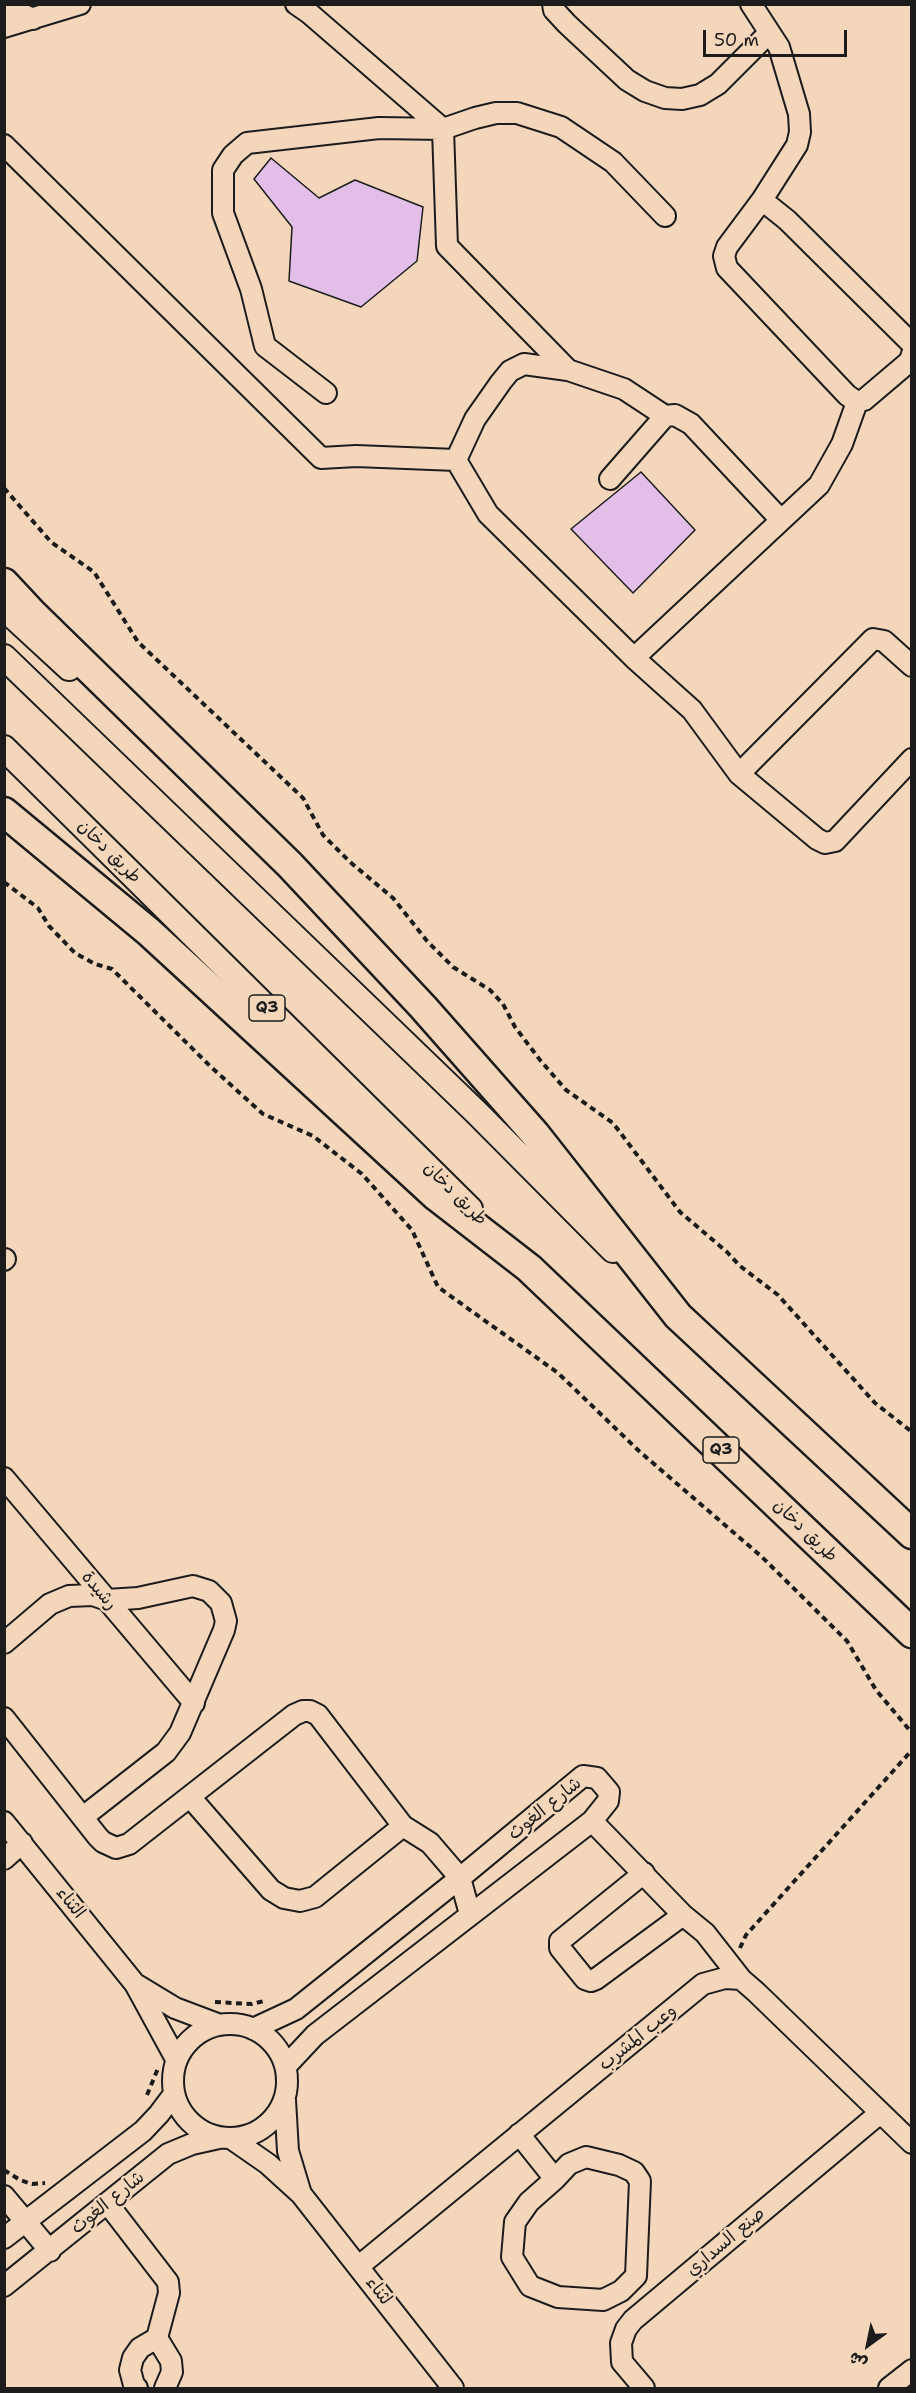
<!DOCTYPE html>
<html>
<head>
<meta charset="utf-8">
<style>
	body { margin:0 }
	#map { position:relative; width:916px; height:2393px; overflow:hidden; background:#f4d7bb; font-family:"Shantell Sans","Playpen Sans Arabic",sans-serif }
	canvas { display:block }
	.frame { position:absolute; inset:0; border:6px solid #1c1c1c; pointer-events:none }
	.north { position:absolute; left:838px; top:2315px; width:60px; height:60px; -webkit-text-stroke:4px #f4d7bb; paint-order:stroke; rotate:213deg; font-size:16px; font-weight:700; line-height:24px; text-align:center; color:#1c1c1c }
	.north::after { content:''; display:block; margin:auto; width:21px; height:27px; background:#1c1c1c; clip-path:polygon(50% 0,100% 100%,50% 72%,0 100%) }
	.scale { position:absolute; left:703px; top:30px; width:144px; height:27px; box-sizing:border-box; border:3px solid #1c1c1c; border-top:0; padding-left:8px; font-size:18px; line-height:21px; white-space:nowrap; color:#1c1c1c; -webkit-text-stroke:4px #f4d7bb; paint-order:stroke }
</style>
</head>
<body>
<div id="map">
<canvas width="916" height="2393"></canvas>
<div class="frame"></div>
<div class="north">ش</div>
<div class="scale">50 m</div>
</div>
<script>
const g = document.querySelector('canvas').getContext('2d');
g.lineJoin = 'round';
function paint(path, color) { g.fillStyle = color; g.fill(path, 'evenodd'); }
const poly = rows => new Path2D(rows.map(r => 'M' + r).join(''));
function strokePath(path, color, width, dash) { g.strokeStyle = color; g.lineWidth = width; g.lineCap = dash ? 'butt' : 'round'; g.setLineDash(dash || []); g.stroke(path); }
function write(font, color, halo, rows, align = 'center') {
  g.font = font + ' "Shantell Sans","Playpen Sans Arabic",sans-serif'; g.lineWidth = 5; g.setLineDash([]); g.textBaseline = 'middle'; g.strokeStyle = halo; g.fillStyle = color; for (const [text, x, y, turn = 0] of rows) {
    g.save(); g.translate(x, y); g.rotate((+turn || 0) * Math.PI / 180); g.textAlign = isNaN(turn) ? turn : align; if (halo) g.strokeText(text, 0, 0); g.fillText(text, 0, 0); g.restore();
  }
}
const building = poly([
	[271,158,319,198,355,180,423,207,417,261,361,307,289,281,292,227,254,179,271,158],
	[641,472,695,530,633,593,571,529,641,472]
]);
const path = poly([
	[4,488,51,542,94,572,138,642,303,798,323,835,350,862,393,898,427,941,453,967,490,990,503,1004,515,1027,540,1060,566,1090,613,1123,680,1212,727,1252,740,1266,778,1295,875,1403,912,1432],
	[4,882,38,908,49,926,75,953,95,964,112,969,211,1067,263,1114,313,1136,362,1174,412,1230,438,1287,558,1373,639,1451,762,1557,847,1641,876,1690,912,1733],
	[740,1948,746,1935,912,1750],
	[215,2002,252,2004,264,2001],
	[147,2095,159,2066],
	[4,2170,20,2180,32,2184,45,2183]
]);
const minor = poly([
	[296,4,309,13,443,129,475,118,496,113,517,113,561,127,613,162,665,216],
	[553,4,554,10,567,24,627,80,645,91,665,98,682,99,700,95,718,84,769,33],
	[751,4,779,47,799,114,800,132,797,145,762,200,727,247,724,256,727,268,847,395,857,402,864,400,910,361,912,354],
	[4,6,33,19],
	[4,27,80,4],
	[4,145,321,458,356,456,456,460,488,514,634,658,692,710,739,774,817,839,825,843,835,841,912,759],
	[762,200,787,220,912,344],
	[326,393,265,346,251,289,223,213,223,170,233,155,247,143,379,128,443,129,447,246,568,370],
	[456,460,475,419,501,382,510,371,524,364,568,370,624,389,665,416],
	[610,479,665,416,675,415,691,424,780,519],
	[634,658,819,485,842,444,857,402],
	[739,774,873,639,884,641,912,666],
	[4,1260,5,1259],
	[4,1478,194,1703],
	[4,1643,50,1604,69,1596,93,1595,107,1600,138,1598,193,1586,209,1591,221,1603,226,1621,224,1630,180,1733,166,1752,83,1817],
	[4,1718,98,1837,103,1842,116,1848,129,1844,294,1715,303,1711,310,1711,318,1715,403,1826,430,1843,460,1878,470,1914],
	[190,1797,271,1890,284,1898,300,1901,315,1897,403,1826],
	[592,1821,683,1915,705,1933,741,1979],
	[4,1822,135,1984,176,2059],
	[4,1859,22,1843],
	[644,1873,560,1941,560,1948,585,1979,591,1981,596,1979,683,1915],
	[137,1985,175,2008,220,2025],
	'173 2081a57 57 0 1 1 114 0a57 57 0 1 1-114 0Z',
	[253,2029,296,2009,460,1878,583,1776,597,1778,609,1792,608,1801,592,1821,315,2035,286,2066],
	[285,2100,288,2151,301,2194],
	[519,2134,555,2179,529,2202,515,2222,512,2257,530,2286,558,2297,603,2300,621,2291,636,2276,640,2181,634,2172,619,2165,586,2157,569,2164,555,2179],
	[232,2139,268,2164,301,2194,453,2388],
	[4,2196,50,2251],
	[108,2204,168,2282,169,2293,157,2338,140,2348,133,2358,130,2370,134,2385,137,2388],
	[4,2238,143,2131,159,2114,174,2094],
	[359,2266,703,1984,725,1978,741,1979,756,1992,912,2143],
	[4,2286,168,2154,192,2144,219,2138],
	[157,2338,171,2361,172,2372,165,2388],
	[644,2388,622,2362,621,2343,626,2329,633,2320,880,2113],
	[889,2388,912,2370]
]);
const major = poly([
	[4,608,69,668],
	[4,657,476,1112,613,1250],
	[4,748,470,1209]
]);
const highway = poly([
	[4,583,32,613,290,865,423,1007,535,1134,678,1316,912,1534],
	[4,812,149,932,436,1196,529,1268,912,1633]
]);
const shields = [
	[267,1008,36],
	[721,1450,36]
];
const shieldNames = [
	["Q3",267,1008],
	["Q3",721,1450]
];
const streetNames = [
	["طريق دخان",109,852,45],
	["طريق دخان",455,1194,45],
	["طريق دخان",805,1531,44],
	["رشيدة",99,1591,50],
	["شارع الغوث",545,1809,-39],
	["الثناء",70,1903,51],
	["وعب المشرب",638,2038,-39],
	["شارع الغوث",108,2203,-39],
	["صنع السداري",726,2242,-40],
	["لثناء",378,2291,52]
];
paint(building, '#e3bee9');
strokePath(building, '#1c1c1c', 1.5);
strokePath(minor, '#1c1c1c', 24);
strokePath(major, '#1c1c1c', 28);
strokePath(highway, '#1c1c1c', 33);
strokePath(path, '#1c1c1c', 4, [6, 4.5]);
strokePath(minor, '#f4d7bb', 20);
strokePath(major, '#f4d7bb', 24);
strokePath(highway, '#f4d7bb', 28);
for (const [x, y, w] of shields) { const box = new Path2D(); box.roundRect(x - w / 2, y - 13, w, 26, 4.5); g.fillStyle = '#f4d7bb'; g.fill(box); strokePath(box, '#1c1c1c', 1.5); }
write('bold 16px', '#1c1c1c', null, shieldNames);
write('18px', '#1c1c1c', '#f4d7bb', streetNames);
</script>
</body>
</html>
